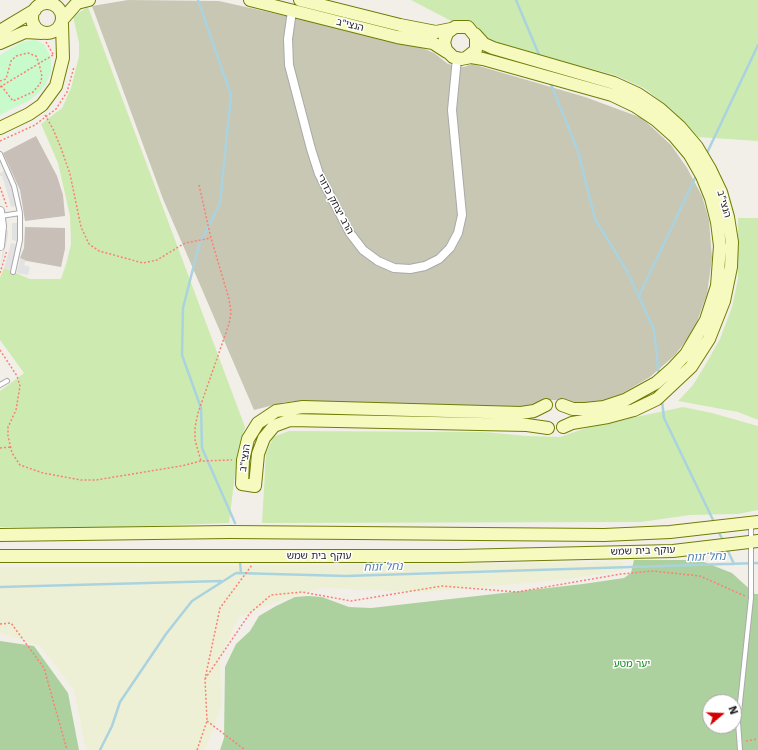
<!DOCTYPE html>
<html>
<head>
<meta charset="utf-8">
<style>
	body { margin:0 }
	#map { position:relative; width:758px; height:750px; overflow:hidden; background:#f2efe9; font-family:"Work Sans",sans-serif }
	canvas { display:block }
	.north { position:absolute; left:702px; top:694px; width:40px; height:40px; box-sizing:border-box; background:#fff; border:1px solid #a7a7a7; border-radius:50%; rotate:71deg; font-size:11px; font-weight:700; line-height:16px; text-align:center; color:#222 }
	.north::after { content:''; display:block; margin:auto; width:14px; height:18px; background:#d40000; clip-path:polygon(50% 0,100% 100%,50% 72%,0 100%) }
</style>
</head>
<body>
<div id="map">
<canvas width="758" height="750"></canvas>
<div class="north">N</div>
</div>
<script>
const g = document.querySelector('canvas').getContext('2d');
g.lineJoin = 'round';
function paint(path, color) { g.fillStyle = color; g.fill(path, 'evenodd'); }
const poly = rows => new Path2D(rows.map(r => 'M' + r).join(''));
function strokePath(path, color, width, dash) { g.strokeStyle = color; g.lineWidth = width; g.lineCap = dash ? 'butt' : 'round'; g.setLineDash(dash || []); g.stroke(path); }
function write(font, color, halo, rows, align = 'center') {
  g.font = font + ' "Work Sans","Noto Sans Hebrew",sans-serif'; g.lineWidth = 3; g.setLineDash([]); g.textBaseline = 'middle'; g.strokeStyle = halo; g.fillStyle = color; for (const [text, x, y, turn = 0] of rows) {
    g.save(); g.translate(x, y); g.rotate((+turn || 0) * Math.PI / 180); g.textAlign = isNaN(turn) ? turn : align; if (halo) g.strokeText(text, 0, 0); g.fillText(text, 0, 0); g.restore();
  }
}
const construction = poly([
	[128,0,219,1,415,45,434,53,448,64,464,67,472,64,585,97,642,118,671,145,687,168,702,196,709,220,712,258,707,294,694,330,675,355,650,377,621,394,599,402,575,404,562,400,546,400,520,408,303,401,285,402,254,410,163,199,92,6]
]);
const farmland = poly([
	[623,562,623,571,550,581,424,592,321,588,268,605,238,618,220,658,222,705,205,750,86,750,74,690,40,646,0,633,0,567,236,566]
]);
const grass = poly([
	[411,0,758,0,758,141,698,137,672,110,644,88,615,75,493,44,483,37,475,26,465,22,455,23],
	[88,7,245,427,238,450,229,523,92,528,0,527,0,391,24,373,0,340,0,277,4,268,30,279,61,279,67,261,71,244,70,216,58,163,41,124,62,108,71,88,79,56,79,43,73,16],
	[738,218,758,218,758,420,738,412,678,401,693,385,707,362,720,339,732,307,738,279],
	[683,407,712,413,758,426,758,510,738,514,690,515,641,522,262,523,266,454,273,437,289,431,484,432,527,436,560,437,589,427]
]);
const forest = poly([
	[634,560,699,560,732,573,755,594,758,594,758,750,220,750,224,738,225,667,236,644,250,631,259,616,276,606,295,597,308,596,322,597,349,607,371,608,583,584,624,578,631,573],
	[710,702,734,702,734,726,710,726],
	[0,641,34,646,68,693,79,750,0,750]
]);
const park = poly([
	[35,40,44,44,51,58,51,72,47,82,40,92,30,100,0,115,0,55,22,42]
]);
const parking = poly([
	[4,171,11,186,16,206,11,207,6,188,2,176,0,176,0,173],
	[12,223,17,223,17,241,12,240],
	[6,230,8,230,8,236,0,269],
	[11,243,17,244,10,270,4,268],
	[20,259,26,260,24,265,30,267,28,275,17,273]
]);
const stream = poly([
	[198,0,231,95,220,203,199,245,183,308,182,355,201,408,202,448,235,523],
	[516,0,540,57],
	[550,82,578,151,595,219,627,271,654,330,659,376],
	[706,155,758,45],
	[639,296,697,174],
	[662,401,664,418,714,522],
	[718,531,724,542],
	[727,549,734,564],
	[240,562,241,573],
	[0,587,221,581],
	[100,750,112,726,120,702,166,634,192,601,236,573,346,576,758,563]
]);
const building = poly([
	[36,136,57,176,63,195,65,216,25,221,20,190,3,153],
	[25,227,65,228,65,249,61,267,27,261,20,258,24,248]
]);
const path = poly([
	[46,42,53,54],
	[0,81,6,79,11,61,16,56,28,53,36,56,39,63,42,77,40,84,33,92,13,101,0,84],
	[0,87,53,55],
	[45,115,53,129,61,148,70,174,81,227,89,244,99,251,143,263,157,260,185,243,211,238],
	[0,141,35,125,56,109,67,92,74,67],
	[199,185,211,238,229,299,231,312,229,324,198,413,195,427,195,440,201,461],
	[0,187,7,207],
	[0,273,7,250],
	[0,350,17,376,20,386,16,410,8,427,8,436,12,453,20,465,43,473,81,480,96,480,181,466,201,461,232,460],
	[0,448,10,447],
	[0,624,11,623,44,668,67,750],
	[205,679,250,613,271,595,302,592,351,601,442,586,517,592,621,574,653,571,700,576,745,596],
	[207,721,245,750],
	[746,741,758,739],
	[197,750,207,721,205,679,220,608,252,565]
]);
const lane = poly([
	[0,154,14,186,20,213,20,240,13,272],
	[1,216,20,213],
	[0,385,7,381],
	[740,750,738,722,751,598,751,525]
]);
const street = poly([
	[292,11,288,39,289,65,311,149,319,174,350,233,363,250,378,261,394,268,410,269,425,266,439,259,450,248,458,233,462,215,452,110,457,58],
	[0,211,2,226,0,246]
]);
const secondary = poly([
	[250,0,397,37,433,43,447,52],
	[300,0,400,25,436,32,451,29],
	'32 18a15 15 0 1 1 30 0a15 15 0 1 1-30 0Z',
	[63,19,77,3,89,0],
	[0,31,35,10],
	[475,34,484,44,493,48,614,83,638,94,660,109,680,127,697,147,710,169,721,192,728,217,732,242,731,267,724,301,709,339,691,367,657,399,634,410,608,417,572,423,563,427],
	[0,43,25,32,42,33],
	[466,58,476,50,476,37,468,27,455,27,447,33,444,42,446,50,453,57,461,59,471,57,483,59,612,95,635,106,656,120,674,136,690,155,702,176,711,198,717,222,720,246,717,286,706,320,686,354,672,369,656,383,625,400,604,407,585,409,573,409,562,405],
	[0,128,29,114,42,105,56,86,63,58,62,24],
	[546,405,534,411,521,413,303,407,276,411,258,423,248,439,243,460,242,484,255,486,258,454,264,438,274,426,290,420,527,425,548,428],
	[0,535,230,532,604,535,670,532,758,522],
	[0,556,457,556,673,551,758,541]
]);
const streetNames = [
	["הנצי\"ב",350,25,14],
	["הרב יצחק כדורי",335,204,62],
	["הנצי\"ב",724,204,74],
	["הנצי\"ב",245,458,-81],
	["עוקף בית שמש",643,551,-2],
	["עוקף בית שמש",319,556]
];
const parkNames = [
	["יער מטע",632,664]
];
const waterNames = [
	["נחל זנוח",706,557,-2],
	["נחל זנוח",383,567,-2]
];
paint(construction, '#c7c7b4');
paint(farmland, '#eef0d5');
paint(grass, '#cdebb0');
paint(forest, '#add19e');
paint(park, '#c8facc');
paint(parking, '#e2e2e2');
strokePath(stream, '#aad3df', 2.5);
paint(building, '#c7bfb8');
strokePath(lane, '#a9a9a9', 6);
strokePath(street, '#a9a9a9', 10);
strokePath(secondary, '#707d05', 14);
strokePath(path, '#fa8072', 1.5, [2, 2]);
strokePath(lane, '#fff', 4);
strokePath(street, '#fff', 8);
strokePath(secondary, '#f7fabf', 12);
write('10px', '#222', '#fff', streetNames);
write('10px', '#0c8416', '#fff', parkNames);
write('italic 11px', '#4a7aab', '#fff', waterNames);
</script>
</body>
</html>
